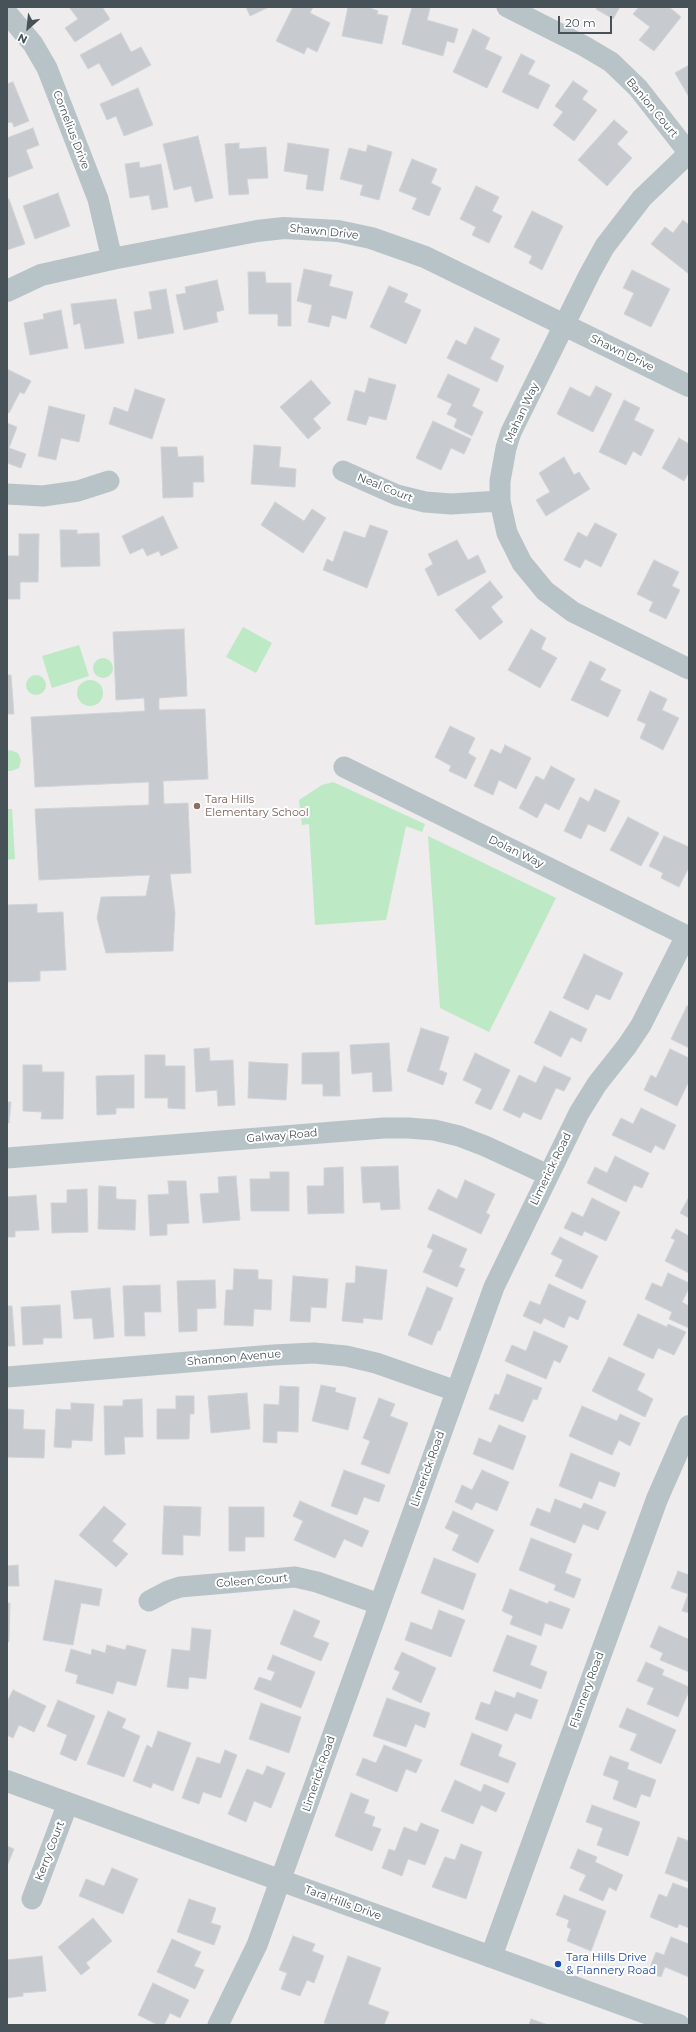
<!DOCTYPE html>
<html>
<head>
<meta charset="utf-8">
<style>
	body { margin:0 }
	#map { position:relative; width:696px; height:2032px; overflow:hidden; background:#eeecec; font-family:Montserrat,sans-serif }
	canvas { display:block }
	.frame { position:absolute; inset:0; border:8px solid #465257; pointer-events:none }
	.north { position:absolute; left:8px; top:8px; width:40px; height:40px; -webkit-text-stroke:3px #fff; paint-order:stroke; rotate:207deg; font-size:11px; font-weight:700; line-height:16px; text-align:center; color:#465257 }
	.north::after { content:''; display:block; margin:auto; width:14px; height:18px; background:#465257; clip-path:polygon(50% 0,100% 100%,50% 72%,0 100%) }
	.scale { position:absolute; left:558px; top:16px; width:54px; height:18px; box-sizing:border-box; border:2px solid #465257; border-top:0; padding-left:5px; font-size:12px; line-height:14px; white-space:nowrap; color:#465257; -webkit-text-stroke:3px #fff; paint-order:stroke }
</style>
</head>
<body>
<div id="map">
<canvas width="696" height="2032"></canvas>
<div class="frame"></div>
<div class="north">N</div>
<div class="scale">20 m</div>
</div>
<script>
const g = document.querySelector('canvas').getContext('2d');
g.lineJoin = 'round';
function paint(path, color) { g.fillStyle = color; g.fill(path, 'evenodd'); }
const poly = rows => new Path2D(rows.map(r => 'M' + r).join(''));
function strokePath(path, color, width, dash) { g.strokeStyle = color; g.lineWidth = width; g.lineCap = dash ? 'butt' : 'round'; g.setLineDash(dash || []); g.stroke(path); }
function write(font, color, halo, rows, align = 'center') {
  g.font = font + ' Montserrat,sans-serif'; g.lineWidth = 4; g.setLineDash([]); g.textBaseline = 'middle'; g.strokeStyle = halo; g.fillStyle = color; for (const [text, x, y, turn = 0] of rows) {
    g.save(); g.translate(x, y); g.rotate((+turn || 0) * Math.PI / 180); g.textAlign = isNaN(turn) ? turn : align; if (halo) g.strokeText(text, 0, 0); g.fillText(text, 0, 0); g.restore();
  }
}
const green = poly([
	[243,627,272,643,256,673,226,657],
	[79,645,89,676,52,688,42,656],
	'93 668a10 10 0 1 1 20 0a10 10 0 1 1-20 0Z',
	'26 685a10 10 0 1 1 20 0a10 10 0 1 1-20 0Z',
	'77 693a13 13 0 1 1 26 0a13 13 0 1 1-26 0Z',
	[10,750,18,753,21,760,19,768,11,771,7,771,7,751],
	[333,782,425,824,422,832,406,826,386,920,315,925,309,824,302,825,299,800,322,785],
	[7,809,12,809,15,859,7,860],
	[428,836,556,898,489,1032,440,1008]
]);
const building = poly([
	[69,7,102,7,110,19,75,42,65,28,78,19,69,7],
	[246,7,269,7,250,16,246,7],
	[293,7,313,7,310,13,330,23,317,52,307,47,304,54,276,41,293,7],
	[348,7,368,7,378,11,377,14,388,16,382,44,342,36,348,7],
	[412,7,430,8,427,20,458,29,454,43,447,41,443,56,402,44,412,7],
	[598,7,620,7,613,19,596,9,598,7],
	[639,7,669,7,681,17,654,51,639,40,650,27,633,14,639,7],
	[473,29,490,38,485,49,502,57,487,88,453,72,473,29],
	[121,33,131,52,141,47,151,65,112,86,99,63,88,69,80,55,121,33],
	[521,54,535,61,528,74,550,85,538,109,502,92,521,54],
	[689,65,689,97,675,73,689,65],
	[573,81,588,91,582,99,597,110,574,141,553,125,563,112,555,106,573,81],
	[13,82,29,121,14,127,12,122,7,123,7,84,13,82],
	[138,88,153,125,124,136,116,116,107,120,100,104,138,88],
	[614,120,628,132,617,144,632,158,607,186,578,160,614,120],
	[33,128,39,145,26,150,33,168,7,178,7,138,33,128],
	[198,136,213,198,195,202,191,186,174,190,163,144,198,136],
	[239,143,239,149,266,147,268,178,247,179,249,194,229,195,225,144,239,143],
	[288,143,329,149,323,191,306,189,308,175,284,171,288,143],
	[368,145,392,152,379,200,360,195,363,185,340,179,349,148,366,152,368,145],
	[412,159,437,169,431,183,441,188,429,216,412,209,417,198,399,191,412,159],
	[139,162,140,168,161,164,168,207,152,210,149,195,130,198,125,164,139,162],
	[476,186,499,197,492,211,502,216,489,243,472,235,476,227,460,219,476,186],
	[58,193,70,226,35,239,23,206,58,193],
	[9,199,25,244,7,250,7,200,9,199],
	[532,211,563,226,542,270,529,263,532,256,514,247,532,211],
	[683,220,689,225,689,274,651,244,665,227,673,233,683,220],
	[304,269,332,275,329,286,353,292,346,319,332,315,329,327,308,322,312,305,297,301,304,269],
	[632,270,670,289,651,327,624,314,634,293,623,288,632,270],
	[248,272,265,272,266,283,291,283,291,326,278,326,278,314,249,314,248,272],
	[217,280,224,310,216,312,218,322,184,330,176,295,186,293,185,287,217,280],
	[389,286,408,294,404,302,421,310,406,344,370,327,389,286],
	[166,289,174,333,138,339,134,312,152,309,149,292,166,289],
	[116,299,124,343,85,349,80,323,74,325,71,304,116,299],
	[61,310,68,348,30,355,24,323,44,319,43,314,61,310],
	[475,327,500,339,490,359,504,366,497,382,447,358,456,340,466,345,475,327],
	[7,369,31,381,24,394,20,392,9,413,7,413,7,369],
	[448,374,480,389,472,406,483,412,472,436,454,427,457,419,447,414,452,404,437,397,448,374],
	[369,378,396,385,386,420,369,416,366,425,347,420,355,390,365,393,369,378],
	[311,380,331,403,313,419,321,428,308,439,280,407,311,380],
	[596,386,612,394,593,432,557,414,570,387,590,397,596,386],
	[135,389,165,399,152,439,109,424,114,407,128,412,135,389],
	[624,400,640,408,634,420,654,430,641,456,633,451,626,465,599,452,624,400],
	[49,406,85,415,79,442,61,438,56,460,38,456,49,406],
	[433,421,471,439,464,454,451,448,441,470,416,458,433,421],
	[7,423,17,427,9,448,26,454,21,468,7,463,7,423],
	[679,438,689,444,689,472,684,481,662,468,679,438],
	[254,445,281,447,279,467,296,469,295,487,251,484,254,445],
	[161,447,177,447,178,457,203,456,204,482,193,482,193,497,163,498,161,447],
	[564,457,574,475,579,472,590,489,546,516,536,500,550,492,539,473,564,457],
	[275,502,304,521,312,509,326,518,303,553,261,525,275,502],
	[163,516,178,548,161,556,159,551,147,556,143,548,130,554,122,536,163,516],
	[595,523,617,534,601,567,585,559,580,568,564,560,578,532,587,537,595,523],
	[370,525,388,531,367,588,323,570,327,559,333,562,344,531,365,538,370,525],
	[60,530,77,530,77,534,99,533,100,566,61,567,60,530],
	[19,534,39,534,38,582,20,582,20,599,7,599,7,556,19,556,19,534],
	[457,540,468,560,478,555,486,572,438,596,425,569,433,564,428,554,457,540],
	[654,560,679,572,672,586,680,590,666,619,649,611,653,602,637,594,654,560],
	[490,581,503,597,491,607,503,622,480,640,455,610,490,581],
	[184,629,187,696,159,698,159,710,205,709,208,779,163,781,164,804,188,803,191,873,170,874,175,913,173,951,106,953,97,918,101,897,146,896,150,875,39,880,35,809,149,805,149,782,35,787,31,717,145,711,144,698,116,700,113,632,184,629],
	[531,629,546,638,541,649,557,658,540,688,508,670,531,629],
	[590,661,606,669,600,680,621,690,608,717,571,700,590,661],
	[7,675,11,675,14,714,7,714,7,675],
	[650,691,667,699,662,710,679,718,663,750,640,738,646,724,637,720,650,691],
	[450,726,475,738,468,753,476,758,466,779,449,771,451,766,435,757,450,726],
	[505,745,531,758,516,789,499,780,493,795,474,786,491,749,501,754,505,745],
	[551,766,575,779,559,810,545,803,537,818,519,808,536,776,544,780,551,766],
	[595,789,620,801,605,832,588,824,581,839,564,831,580,797,589,802,595,789],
	[628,817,659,833,641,866,610,850,628,817],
	[664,836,689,847,689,867,679,887,661,878,663,873,649,866,664,836],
	[37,904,37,913,63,912,66,970,40,971,40,981,7,982,7,905,37,904],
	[584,954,623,973,610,1000,596,994,588,1010,563,998,584,954],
	[687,1006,689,1006,689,1048,671,1039,687,1006],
	[550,1011,587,1029,581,1042,571,1037,561,1057,534,1043,550,1011],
	[421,1028,449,1037,439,1070,447,1073,443,1085,407,1071,421,1028],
	[389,1043,392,1091,373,1092,372,1072,352,1074,350,1045,389,1043],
	[209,1048,210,1061,233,1060,235,1105,218,1106,217,1090,196,1092,194,1049,209,1048],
	[670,1049,689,1058,689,1081,677,1106,644,1090,651,1075,656,1078,670,1049],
	[339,1052,340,1096,323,1096,323,1084,302,1084,302,1053,339,1052],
	[475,1053,510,1070,491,1110,475,1103,482,1089,463,1080,475,1053],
	[145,1055,165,1055,165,1066,185,1066,185,1109,168,1108,168,1098,145,1098,145,1055],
	[249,1062,288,1064,286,1100,248,1098,249,1062],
	[23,1065,42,1065,42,1072,64,1072,63,1119,41,1119,42,1112,23,1111,23,1065],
	[544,1066,571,1078,564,1091,556,1088,541,1120,523,1112,520,1118,503,1110,519,1075,536,1083,544,1066],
	[134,1075,134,1108,116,1108,116,1114,97,1115,96,1076,134,1075],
	[7,1102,11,1102,9,1123,7,1123,7,1102],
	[641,1108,676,1125,664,1150,655,1145,651,1153,612,1135,621,1118,633,1124,641,1108],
	[615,1156,649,1173,642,1188,634,1185,626,1202,587,1183,595,1167,607,1173,615,1156],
	[398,1166,400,1209,381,1210,380,1202,363,1203,361,1167,398,1166],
	[343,1167,344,1213,308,1214,307,1186,324,1186,324,1168,343,1167],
	[270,1172,289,1172,289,1211,251,1211,250,1179,270,1179,270,1172],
	[236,1176,240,1220,203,1223,200,1194,219,1193,218,1177,236,1176],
	[465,1180,495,1194,486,1213,490,1215,481,1234,428,1209,438,1189,457,1199,465,1180],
	[168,1181,186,1181,189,1223,167,1224,167,1235,150,1236,148,1195,169,1194,168,1181],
	[99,1186,116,1187,116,1199,136,1200,135,1230,98,1229,99,1186],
	[87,1189,88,1232,52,1233,51,1203,67,1203,67,1190,87,1189],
	[36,1195,39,1230,15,1231,15,1237,7,1237,7,1197,36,1195],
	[689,1197,689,1218,680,1213,689,1197],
	[592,1198,620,1212,606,1241,584,1231,582,1236,564,1228,572,1212,583,1217,592,1198],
	[676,1229,689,1236,689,1273,665,1261,675,1240,671,1238,676,1229],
	[433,1234,467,1249,459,1267,465,1269,457,1287,423,1272,433,1250,427,1247,433,1234],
	[560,1237,598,1256,582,1289,555,1276,563,1260,551,1254,560,1237],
	[356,1266,387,1270,382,1320,363,1318,363,1323,342,1321,346,1283,355,1283,356,1266],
	[234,1269,258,1270,258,1279,272,1280,271,1310,254,1309,253,1326,224,1325,226,1290,233,1290,234,1269],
	[668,1273,689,1283,689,1288,682,1302,689,1306,689,1328,669,1319,672,1312,645,1299,652,1283,662,1287,668,1273],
	[293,1276,328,1279,326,1308,311,1307,310,1322,290,1321,293,1276],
	[215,1280,216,1308,197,1309,197,1331,179,1332,177,1281,215,1280],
	[549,1284,586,1301,578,1320,569,1316,564,1328,544,1318,541,1324,523,1316,530,1301,540,1305,549,1284],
	[160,1285,161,1312,144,1312,145,1336,125,1336,123,1286,160,1285],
	[427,1287,453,1298,440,1331,438,1330,432,1345,408,1335,427,1287],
	[110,1288,114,1337,94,1339,92,1318,74,1319,71,1291,110,1288],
	[60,1305,62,1338,43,1338,43,1344,23,1345,21,1307,60,1305],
	[7,1306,12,1306,15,1346,7,1346,7,1306],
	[638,1314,667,1327,668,1324,686,1332,674,1355,658,1348,653,1359,623,1345,638,1314],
	[534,1331,568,1346,560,1363,554,1360,546,1379,505,1361,512,1345,526,1351,534,1331],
	[609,1357,645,1374,637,1390,653,1399,645,1417,592,1391,609,1357],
	[507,1374,542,1388,537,1400,533,1399,523,1422,489,1409,495,1394,499,1395,507,1374],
	[321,1385,336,1388,335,1392,356,1398,348,1430,312,1421,321,1385],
	[280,1386,299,1387,298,1432,277,1431,277,1443,263,1442,264,1404,279,1405,280,1386],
	[247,1393,250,1429,211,1433,208,1396,247,1393],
	[176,1396,194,1396,194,1414,190,1414,189,1439,157,1439,157,1409,176,1409,176,1396],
	[379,1398,395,1404,390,1416,408,1423,389,1474,361,1464,370,1441,363,1438,379,1398],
	[142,1399,143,1437,124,1437,125,1454,105,1455,104,1406,123,1406,123,1400,142,1399],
	[71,1403,94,1404,92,1441,72,1440,71,1448,54,1447,56,1409,71,1410,71,1403],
	[582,1406,617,1421,620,1414,640,1423,630,1446,619,1440,612,1455,569,1436,582,1406],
	[7,1409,24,1410,23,1429,45,1430,44,1458,7,1457,7,1409],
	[499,1425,526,1436,513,1470,473,1454,479,1438,491,1443,499,1425],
	[571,1453,620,1473,615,1487,599,1481,592,1499,559,1486,571,1453],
	[344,1470,385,1485,379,1502,364,1497,357,1515,331,1506,344,1470],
	[482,1470,509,1482,497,1511,476,1502,472,1510,455,1502,462,1485,472,1490,482,1470],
	[555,1499,581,1509,584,1503,606,1512,598,1530,583,1524,575,1543,530,1525,537,1508,550,1513,555,1499],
	[300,1501,369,1531,362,1547,344,1539,335,1558,294,1540,303,1521,293,1516,300,1501],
	[104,1506,126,1524,112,1541,128,1554,116,1567,79,1535,104,1506],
	[164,1506,201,1507,200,1536,183,1535,183,1555,162,1554,164,1506],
	[229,1507,264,1507,264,1537,245,1537,245,1551,229,1551,229,1507],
	[453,1511,494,1530,478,1563,452,1550,459,1535,445,1528,453,1511],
	[531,1538,572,1554,565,1573,581,1579,574,1598,554,1590,556,1585,519,1570,531,1538],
	[434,1558,476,1574,463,1610,421,1593,434,1558],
	[18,1565,19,1586,7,1586,7,1566,18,1565],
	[678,1571,689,1575,689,1613,682,1611,688,1594,671,1588,678,1571],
	[55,1580,102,1589,99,1606,81,1603,73,1645,43,1640,55,1580],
	[510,1589,548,1604,549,1601,570,1609,562,1629,545,1623,541,1636,510,1624,513,1616,502,1611,510,1589],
	[7,1603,10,1603,9,1642,7,1642,7,1603],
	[294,1610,320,1621,313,1637,329,1643,321,1661,280,1644,294,1610],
	[439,1610,465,1620,451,1657,405,1640,411,1622,432,1630,439,1610],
	[659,1626,688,1639,689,1637,689,1672,660,1660,663,1653,650,1647,659,1626],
	[192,1628,211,1630,206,1679,189,1677,188,1689,167,1687,172,1649,190,1651,192,1628],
	[507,1635,537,1646,530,1665,547,1672,541,1689,493,1671,507,1635],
	[107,1645,125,1650,127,1645,146,1650,136,1686,117,1681,113,1694,76,1683,78,1675,65,1671,71,1649,91,1655,92,1649,105,1653,107,1645],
	[402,1652,436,1668,421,1703,392,1689,400,1672,394,1669,402,1652],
	[273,1655,315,1672,301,1708,254,1689,259,1677,271,1681,275,1672,267,1669,273,1655],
	[646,1662,664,1670,662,1675,689,1687,689,1691,678,1717,647,1704,654,1688,637,1681,646,1662],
	[13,1690,46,1706,34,1732,19,1725,13,1738,7,1735,7,1702,13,1690],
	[495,1691,515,1698,517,1692,538,1700,531,1719,515,1713,507,1731,475,1719,481,1702,490,1705,495,1691],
	[387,1698,430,1713,425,1728,415,1724,406,1747,373,1736,387,1698],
	[58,1700,95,1716,76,1761,60,1754,67,1735,47,1726,58,1700],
	[261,1703,301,1717,289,1753,249,1739,261,1703],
	[627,1708,676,1730,661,1764,630,1750,637,1734,619,1727,627,1708],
	[108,1711,126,1719,122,1728,140,1736,124,1777,87,1764,108,1711],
	[158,1731,191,1743,173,1791,153,1783,151,1788,133,1781,147,1745,152,1748,158,1731],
	[472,1733,502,1745,498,1756,516,1763,508,1783,460,1765,472,1733],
	[384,1745,422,1760,416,1773,406,1769,397,1792,356,1775,363,1758,376,1763,384,1745],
	[225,1750,237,1755,221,1798,203,1792,199,1804,182,1798,197,1757,220,1764,225,1750],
	[610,1756,629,1763,627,1769,656,1780,650,1797,641,1794,636,1808,613,1799,619,1781,603,1775,610,1756],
	[267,1766,285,1773,271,1808,254,1801,246,1822,228,1814,247,1769,263,1775,267,1766],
	[455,1780,481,1792,484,1784,505,1793,496,1812,481,1805,473,1824,441,1811,455,1780],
	[351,1793,369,1800,364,1813,375,1817,372,1826,381,1829,372,1851,335,1836,351,1793],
	[592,1805,640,1822,628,1856,597,1845,603,1828,586,1822,592,1805],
	[421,1823,439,1830,425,1865,408,1859,402,1876,382,1868,389,1849,395,1851,404,1827,417,1832,421,1823],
	[678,1837,689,1841,689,1882,665,1873,678,1837],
	[461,1844,482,1852,466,1899,432,1887,445,1857,455,1860,461,1844],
	[7,1846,14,1849,7,1866,7,1846],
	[578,1849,597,1857,595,1862,623,1875,616,1891,609,1887,603,1901,579,1890,586,1875,570,1868,578,1849],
	[112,1868,138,1879,123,1914,79,1896,86,1879,104,1886,112,1868],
	[673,1883,689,1889,689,1928,679,1924,677,1928,650,1917,659,1894,667,1897,673,1883],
	[564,1895,606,1911,591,1951,567,1941,571,1929,567,1927,569,1920,556,1915,564,1895],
	[189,1899,216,1908,211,1923,221,1926,214,1945,177,1932,189,1899],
	[93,1918,112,1941,86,1963,90,1968,81,1975,58,1947,93,1918],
	[293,1936,315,1944,312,1951,324,1956,314,1983,307,1980,300,1996,281,1989,287,1973,279,1970,293,1936],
	[671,1937,689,1944,689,1977,665,1967,661,1977,648,1972,656,1952,664,1955,671,1937],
	[172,1939,201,1952,194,1966,204,1970,195,1989,157,1972,172,1939],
	[42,1956,46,1991,23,1993,23,1996,7,1998,7,1960,42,1956],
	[348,1956,381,1968,368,2004,389,2012,384,2025,329,2025,324,2023,348,1956],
	[153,1983,189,2000,180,2018,170,2013,164,2025,158,2025,138,2015,153,1983],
	[531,2019,548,2025,529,2025,531,2019]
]);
const minor = poly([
	[507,7,584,46,611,62,638,88,689,153],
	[7,13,33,44,47,68,98,199,112,259],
	[689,153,642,198,605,246,590,273,511,432,506,448,500,481,500,501,507,533,522,563,545,591,573,612,689,669],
	[343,471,397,495,425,502,451,504,500,501],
	[7,494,43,496,78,491,109,481],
	[344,767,689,937],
	[7,1158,384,1128,408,1128,434,1130,459,1136,485,1146,548,1175],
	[7,1377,273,1355,314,1353,346,1356,376,1363,456,1391],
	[149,1601,168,1591,180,1587,295,1577,317,1582,379,1604],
	[32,1899,68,1803],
	[218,2025,257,1945,494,1287,579,1113,597,1084,627,1046,641,1025,686,936]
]);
const tertiary = poly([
	[7,291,41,275,112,259,257,231,284,228,338,231,371,238,425,257,689,386],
	[7,1781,679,2025],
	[491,1957,657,1499,689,1426]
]);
const markers = [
	[197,806,4,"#8d6e63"],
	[558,1964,4,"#1a4fb4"]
];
const streetNames = [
	["Banion Court",652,108,50],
	["Cornelius Drive",71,130,69],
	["Shawn Drive",324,232,6],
	["Shawn Drive",622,353,26],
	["Mahan Way",522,413,-65],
	["Neal Court",385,488,22],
	["Dolan Way",516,852,26],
	["Galway Road",282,1136,-5],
	["Limerick Road",551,1169,-64],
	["Shannon Avenue",234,1358,-5],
	["Limerick Road",428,1469,-70],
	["Coleen Court",252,1581,-5],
	["Flannery Road",587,1690,-70],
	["Limerick Road",319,1774,-71],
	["Kerry Court",50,1851,-69],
	["Tara Hills Drive",343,1903,20]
];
const educationNames = [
	["Tara Hills",205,800],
	["Elementary School",205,813]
];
const transitNames = [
	["Tara Hills Drive",566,1958],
	["& Flannery Road",566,1971]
];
paint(green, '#bde9c5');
paint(building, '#c7cace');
strokePath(building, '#d0d3d7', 1);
strokePath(minor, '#b8c3c7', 21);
strokePath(tertiary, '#b8c3c7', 22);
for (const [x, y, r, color] of markers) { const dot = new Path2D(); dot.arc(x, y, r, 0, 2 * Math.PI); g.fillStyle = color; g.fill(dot); strokePath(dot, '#fff', 1.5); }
write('11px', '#465257', '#fff', streetNames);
write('11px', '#785e54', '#fff', educationNames, 'left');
write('11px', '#164399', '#fff', transitNames, 'left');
</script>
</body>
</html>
